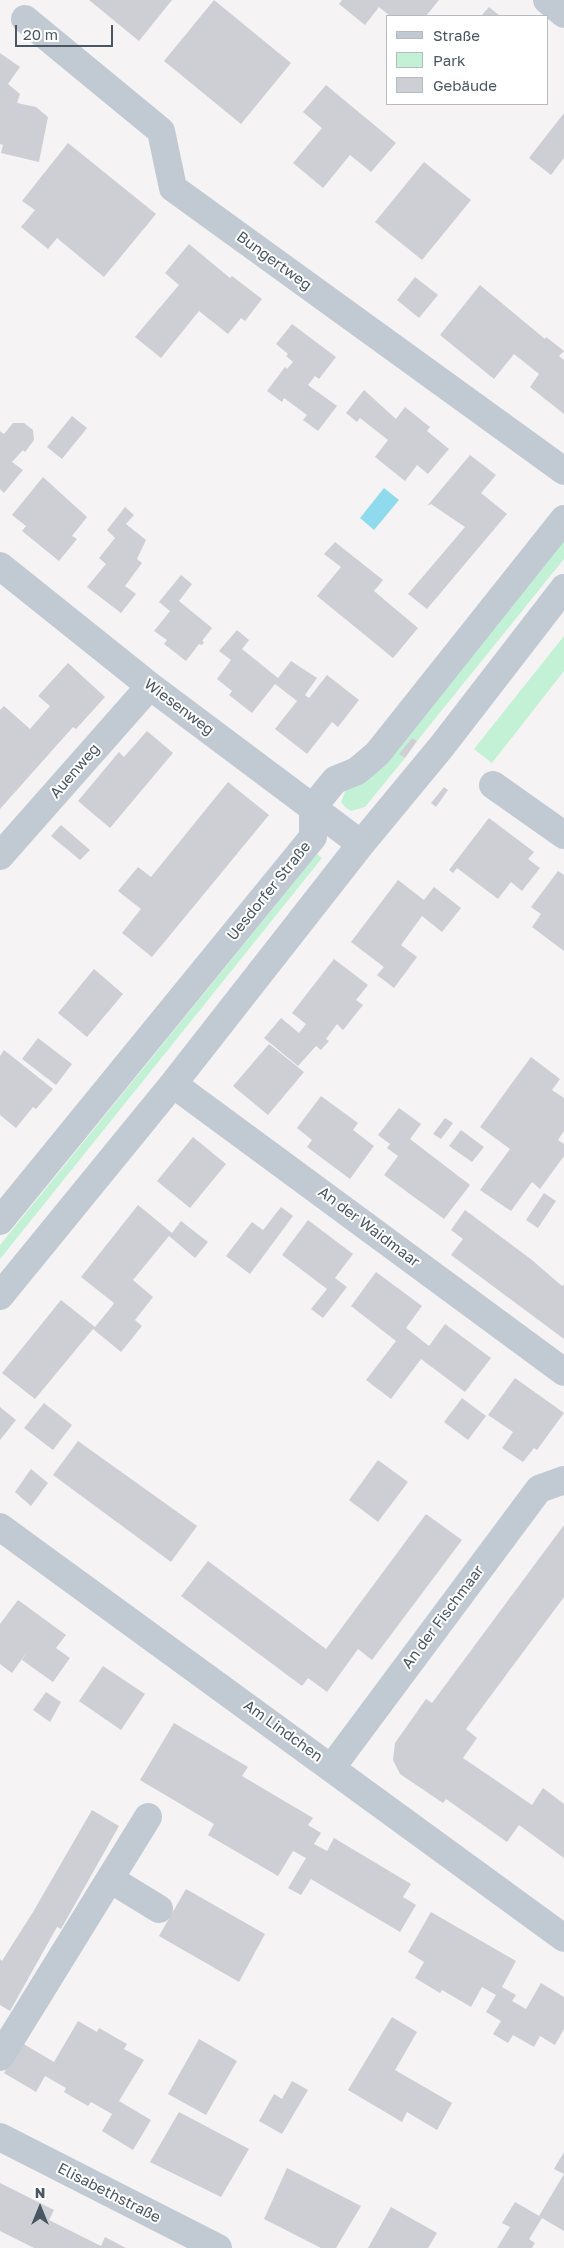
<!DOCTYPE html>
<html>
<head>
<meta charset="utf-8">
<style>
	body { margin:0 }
	#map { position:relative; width:564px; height:2248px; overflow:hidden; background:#f5f3f3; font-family:"Golos Text",sans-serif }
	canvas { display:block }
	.legend { position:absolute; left:386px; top:15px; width:162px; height:90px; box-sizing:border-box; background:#fff; border:1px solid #b7bbc0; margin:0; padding:6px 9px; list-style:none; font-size:15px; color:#4a5661 }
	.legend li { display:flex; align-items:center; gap:10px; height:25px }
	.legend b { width:25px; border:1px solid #b7bbc0 }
	.north { position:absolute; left:15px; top:2183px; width:50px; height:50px; -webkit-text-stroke:4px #fff; paint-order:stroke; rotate:0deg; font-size:14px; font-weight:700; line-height:20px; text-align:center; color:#4a5661 }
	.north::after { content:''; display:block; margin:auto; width:18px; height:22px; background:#4a5661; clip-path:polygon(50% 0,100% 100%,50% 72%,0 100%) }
	.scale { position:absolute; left:15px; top:25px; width:98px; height:22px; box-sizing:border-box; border:2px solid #4a5661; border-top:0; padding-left:6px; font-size:15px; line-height:18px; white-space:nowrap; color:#4a5661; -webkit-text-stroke:4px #fff; paint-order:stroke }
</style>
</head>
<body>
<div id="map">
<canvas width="564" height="2248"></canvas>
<ul class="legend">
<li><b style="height:6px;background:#c1cad2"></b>Straße</li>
<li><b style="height:14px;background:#c3f1d5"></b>Park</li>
<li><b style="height:14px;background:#cdcfd5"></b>Gebäude</li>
</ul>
<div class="north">N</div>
<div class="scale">20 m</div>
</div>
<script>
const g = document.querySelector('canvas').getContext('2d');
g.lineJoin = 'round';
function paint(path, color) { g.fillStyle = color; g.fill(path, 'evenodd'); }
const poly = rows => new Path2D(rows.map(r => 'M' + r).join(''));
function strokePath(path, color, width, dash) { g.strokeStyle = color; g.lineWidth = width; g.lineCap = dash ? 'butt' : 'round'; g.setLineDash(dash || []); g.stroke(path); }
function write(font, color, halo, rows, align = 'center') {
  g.font = font + ' "Golos Text",sans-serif'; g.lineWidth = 4; g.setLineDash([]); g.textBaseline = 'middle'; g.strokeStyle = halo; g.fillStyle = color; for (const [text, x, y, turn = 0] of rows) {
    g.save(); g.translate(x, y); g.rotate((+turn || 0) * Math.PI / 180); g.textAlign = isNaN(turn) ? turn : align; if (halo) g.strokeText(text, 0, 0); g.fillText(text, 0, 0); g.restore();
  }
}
const green = poly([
	[564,532,564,559,417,741,412,738,400,754,405,758,365,807,351,811,345,807,341,802,346,789],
	[564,636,564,671,492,763,474,749],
	[317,854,322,858,0,1259,0,1245]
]);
const water = poly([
	[384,488,399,500,374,530,360,518]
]);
const building = poly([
	[89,0,172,0,139,41],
	[214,0,291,63,241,124,164,61],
	[342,0,439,0,426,16,390,16,379,7,365,25,339,4],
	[489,7,500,16,481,16],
	[0,53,20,67,8,84,20,94,17,103,36,107,48,117,39,162,1,153,3,145,0,144],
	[326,85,396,143,371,172,350,155,323,188,293,163,322,128,303,112],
	[564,113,564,158,551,175,529,158],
	[68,143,156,214,104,277,57,238,48,249,21,227,35,210,22,201],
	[424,162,471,200,422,260,375,222],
	[189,244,230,278,232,276,262,299,245,321,241,318,228,334,199,311,161,358,135,337,179,285,165,273],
	[415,277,438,295,419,318,397,300],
	[480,285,545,339,546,337,564,351,559,356,564,360,564,414,530,387,539,374,514,354,494,379,440,335],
	[292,324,336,357,319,379,315,376,308,385,337,406,318,431,303,420,307,415,284,398,282,402,267,391,285,367,287,369,293,362,286,356,288,354,276,344],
	[364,390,396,419,405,407,430,427,427,431,449,449,428,474,417,465,405,481,375,457,388,440,360,418,357,422,346,413],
	[72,416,87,428,62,459,47,447],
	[13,423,24,423,33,430,34,440,25,452,23,450,12,462,23,470,4,493,0,489,0,431,4,434],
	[470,455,496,475,481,493,507,514,427,609,408,594,465,527,431,504,427,506],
	[43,477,87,517,72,536,77,539,59,561,22,531,26,526,12,515],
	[125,507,134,515,126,524,146,540,137,559,142,563,125,586,136,594,121,613,87,587,106,564,99,558,115,538,107,530],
	[335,542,383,580,374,591,418,628,393,658,317,596,341,567,324,554],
	[181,575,192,584,179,601,212,628,202,641,204,642,202,645,199,644,186,661,164,644,167,640,154,631,170,611,159,602],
	[237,630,249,640,242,649,278,678,291,661,317,678,305,695,309,698,327,675,359,700,338,727,332,722,307,754,275,729,297,701,275,684,252,713,229,695,232,691,217,679,231,660,219,651],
	[68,663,105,697,76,729,73,727,0,809,0,710,4,706,30,729,50,706,38,696],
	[147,731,173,753,110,828,78,801,119,752,124,757],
	[412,738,417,741,405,758,399,754],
	[228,782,269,815,152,957,122,933,141,909,118,891,138,867,151,877],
	[444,787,448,790,436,807,431,803],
	[489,818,534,852,528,859,540,868,522,891,511,882,498,899,457,868,453,873,449,870],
	[61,825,90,850,80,860,51,836],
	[558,871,564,875,564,951,532,927,541,914,531,907],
	[398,880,424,900,434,887,461,908,442,932,422,916,401,945,417,957,394,988,377,975,384,967,351,942],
	[334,959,368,985,356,1000,363,1005,343,1030,337,1024,326,1039,329,1041,321,1050,316,1046,298,1066,264,1038,281,1018,299,1033,306,1024,292,1013],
	[94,969,123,994,87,1037,58,1013],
	[38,1038,72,1064,56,1085,22,1059],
	[269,1044,304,1072,268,1115,233,1086],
	[4,1050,53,1089,36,1109,33,1107,16,1128,0,1115,0,1056],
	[531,1057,560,1079,552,1090,564,1098,564,1131,558,1140,564,1144,564,1156,540,1189,532,1182,511,1211,480,1190,510,1149,480,1127],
	[321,1096,358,1123,353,1130,374,1146,350,1179,307,1147,312,1140,297,1128],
	[399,1108,421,1124,410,1139,470,1185,444,1219,384,1175,398,1156,387,1148,390,1144,378,1135],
	[445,1118,453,1123,441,1139,433,1134],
	[461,1130,484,1147,472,1162,449,1146],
	[193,1137,226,1164,190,1208,157,1181],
	[544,1193,556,1201,538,1228,526,1220],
	[138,1205,172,1233,181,1221,208,1242,195,1258,169,1236,133,1280,153,1297,135,1320,142,1326,121,1352,93,1329,35,1399,2,1373,61,1300,95,1327,113,1305,114,1303,81,1277],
	[281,1207,293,1216,250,1274,226,1256,252,1222,263,1230],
	[465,1210,532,1260,555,1280,562,1286,564,1284,564,1339,451,1255,463,1239,451,1230],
	[308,1220,353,1254,335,1278,347,1287,323,1318,311,1309,327,1289,282,1255],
	[376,1272,422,1306,406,1328,429,1346,445,1324,491,1358,465,1392,421,1359,391,1399,366,1380,396,1341,351,1306],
	[515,1378,564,1413,537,1450,534,1448,523,1462,502,1448,513,1432,488,1415],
	[462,1398,486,1416,468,1440,444,1422],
	[44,1403,72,1425,53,1450,24,1428],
	[0,1407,16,1420,0,1440],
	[78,1441,197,1526,171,1562,53,1475],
	[378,1460,408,1482,378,1522,349,1500],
	[31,1469,48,1483,31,1506,15,1492],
	[426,1514,462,1540,372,1660,358,1649,327,1692,308,1678,302,1686,181,1596,208,1561,326,1649],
	[564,1525,564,1597,466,1729,477,1738,463,1758,532,1805,543,1788,564,1804,564,1858,519,1825,507,1842,446,1799,443,1803,400,1774,393,1760,395,1743,426,1699,432,1703],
	[18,1600,66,1635,56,1648,70,1658,53,1682,22,1660,27,1652,12,1673,0,1664,0,1624],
	[103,1666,145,1694,121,1730,79,1701],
	[46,1692,61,1702,50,1722,33,1710],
	[174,1723,248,1767,242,1776,313,1818,308,1825,321,1833,314,1844,327,1851,334,1838,411,1884,403,1897,416,1905,400,1932,311,1879,301,1895,288,1888,306,1858,293,1851,278,1876,208,1835,214,1824,140,1780],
	[92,1810,119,1826,61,1929,57,1927,10,2011,0,2005,0,1959,2,1961,33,1912],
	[186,1889,265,1934,239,1982,159,1936],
	[431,1912,516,1961,502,1987,516,1995,512,2001,526,2009,541,1983,564,1997,564,2029,555,2045,540,2036,534,2047,513,2035,508,2043,493,2034,501,2021,486,2012,496,1995,482,1987,471,2007,442,1990,440,1993,415,1978,424,1962,408,1952],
	[392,2017,417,2032,395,2070,452,2103,437,2130,407,2112,402,2122,348,2090],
	[78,2021,97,2032,99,2028,127,2044,124,2049,144,2060,119,2101,151,2120,133,2150,102,2131,112,2114,91,2102,88,2106,64,2092,66,2088,45,2076,36,2092,4,2073,22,2043,54,2062],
	[199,2039,237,2061,206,2115,168,2094],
	[292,2081,308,2090,282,2134,259,2121,274,2094,282,2099],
	[179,2112,249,2149,221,2197,150,2162],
	[564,2152,564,2231,542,2218,529,2239,535,2243,532,2248,497,2248,510,2227,502,2223,515,2202,539,2216,564,2174,554,2169],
	[287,2168,361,2206,336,2248,321,2248,264,2219],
	[0,2183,54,2210,49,2220,101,2246,105,2237,126,2248,34,2248,0,2231],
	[391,2207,437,2233,428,2248,368,2248]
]);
const minor = poly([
	[547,0,564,14],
	[25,19,161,131,173,188,564,471],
	[0,566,150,686,361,844],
	[493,785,564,835],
	[0,856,150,686],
	[173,1084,564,1372],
	[0,1221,313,837,313,807,335,780,357,771,377,754,564,519],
	[0,1296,173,1084,361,844,442,746,564,588],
	[0,1527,564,1938],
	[332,1767,539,1489,564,1480],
	[110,1879,159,1909],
	[0,2057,148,1817],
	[0,2137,218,2248]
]);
const streetNames = [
	["Bungertweg",274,261,36],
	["Wiesenweg",179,707,37],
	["Auenweg",75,771,-49],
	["Uesdorfer Straße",269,891,-51],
	["An der Waidmaar",369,1227,37],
	["An der Fischmaar",443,1617,-53],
	["Am Lindchen",283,1731,36],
	["Elisabethstraße",109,2193,27]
];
paint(green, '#c3f1d5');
paint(water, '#90daee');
paint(building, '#cdcfd5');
strokePath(minor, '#c1cad2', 28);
write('15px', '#4a5661', '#fff', streetNames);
</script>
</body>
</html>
